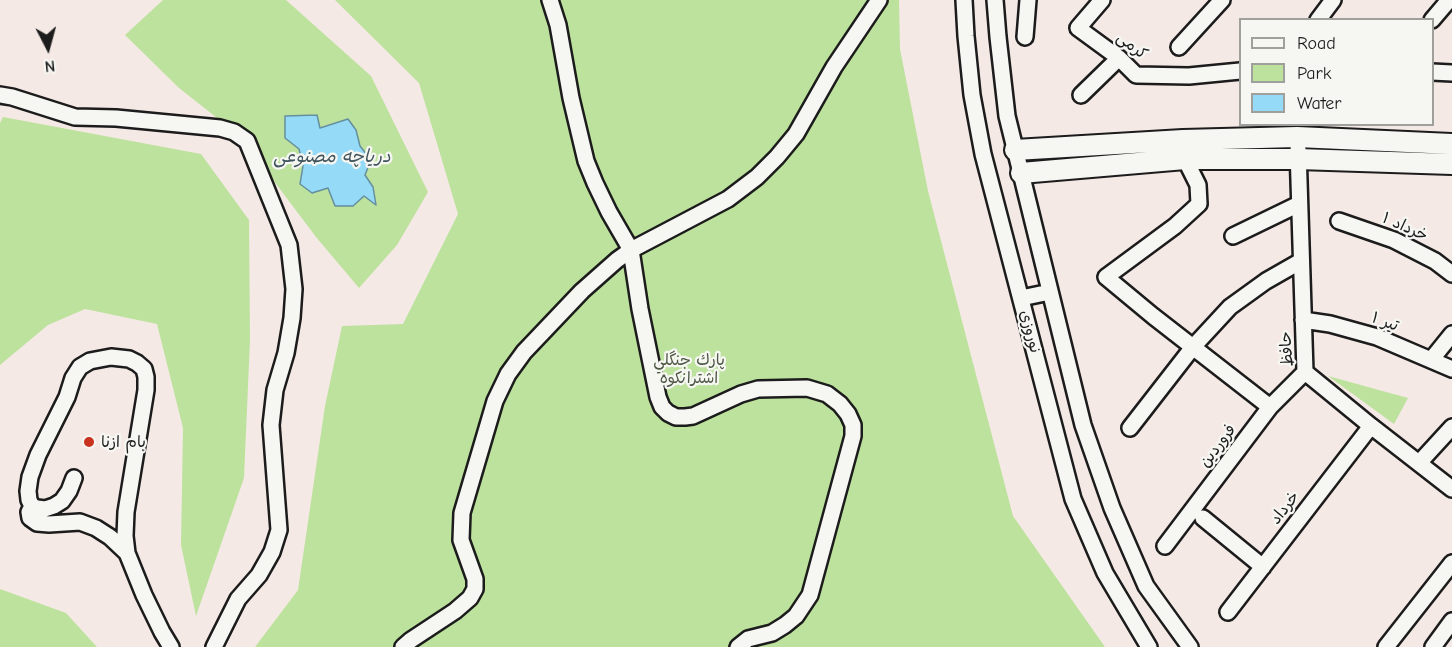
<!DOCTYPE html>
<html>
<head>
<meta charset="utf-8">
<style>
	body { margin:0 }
	#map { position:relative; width:1452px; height:647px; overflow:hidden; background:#f5e9e5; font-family:"Comic Neue",sans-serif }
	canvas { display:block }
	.legend { position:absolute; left:1239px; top:18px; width:195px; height:108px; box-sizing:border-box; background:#f6f6f2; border:2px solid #9f9f9c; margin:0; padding:8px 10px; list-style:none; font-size:18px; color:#1c1c1c }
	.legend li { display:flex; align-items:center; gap:12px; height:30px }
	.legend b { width:30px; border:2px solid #9f9f9c }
	.north { position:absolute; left:18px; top:18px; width:60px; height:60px; -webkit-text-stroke:4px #f6f6f2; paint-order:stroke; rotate:174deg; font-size:16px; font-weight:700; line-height:24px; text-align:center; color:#1c1c1c }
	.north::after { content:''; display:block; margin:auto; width:21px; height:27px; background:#1c1c1c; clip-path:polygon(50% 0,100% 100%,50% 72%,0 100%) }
</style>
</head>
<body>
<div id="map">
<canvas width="1452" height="647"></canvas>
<ul class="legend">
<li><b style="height:8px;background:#f6f6f2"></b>Road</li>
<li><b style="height:16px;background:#bde29d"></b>Park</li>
<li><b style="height:16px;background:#95dbf7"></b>Water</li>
</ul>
<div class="north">N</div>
</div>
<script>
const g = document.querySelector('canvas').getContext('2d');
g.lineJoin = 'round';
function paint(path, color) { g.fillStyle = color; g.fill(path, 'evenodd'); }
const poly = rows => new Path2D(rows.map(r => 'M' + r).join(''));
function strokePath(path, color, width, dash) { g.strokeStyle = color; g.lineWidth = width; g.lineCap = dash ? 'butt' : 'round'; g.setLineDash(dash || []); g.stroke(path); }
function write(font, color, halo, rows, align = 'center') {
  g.font = font + ' "Comic Neue","Playpen Sans Arabic",sans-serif'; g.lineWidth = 4.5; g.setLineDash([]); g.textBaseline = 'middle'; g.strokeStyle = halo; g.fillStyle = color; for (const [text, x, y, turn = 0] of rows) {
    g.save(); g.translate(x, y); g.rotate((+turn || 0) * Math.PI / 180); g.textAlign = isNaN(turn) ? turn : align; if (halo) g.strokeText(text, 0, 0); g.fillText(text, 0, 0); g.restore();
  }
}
const green = poly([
	[163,0,286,0,371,76,428,192,397,245,359,288,316,237,240,136,179,88,125,35],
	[335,0,899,0,900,49,928,191,1013,516,1105,647,255,647,298,590,325,406,342,326,403,324,458,214,419,83],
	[3,117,201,154,249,220,250,340,244,478,196,616,181,545,183,428,157,324,85,309,48,325,0,365,0,123],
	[1328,376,1408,398,1394,424],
	[0,589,66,613,97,647,0,647]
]);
const water = poly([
	[317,115,320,128,348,119,356,130,360,146,371,160,365,175,373,187,376,205,364,196,353,206,335,206,328,188,312,193,300,184,303,166,299,149,285,138,285,116,317,115]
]);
const minor = poly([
	[550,0,558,25,571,98,586,161,595,183,609,212,631,250,640,309,658,397,662,407,668,413,676,417,685,417,693,416,741,394,758,389,807,388,827,394,840,404,848,414,853,425,853,436,810,595,796,616,785,625,772,633,748,639,738,647],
	[964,0,966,36,972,95,983,154,1073,499,1105,573,1149,647],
	[995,0,998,37,1007,116,1083,425,1112,508,1146,586,1190,647],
	[1102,0,1078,28,1119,58,1136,75,1189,76,1240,71],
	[1318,20,1333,0],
	[1432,20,1449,0],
	[1025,37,1028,0],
	[1179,47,1222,0],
	[1432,72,1452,73],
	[0,95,12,97,75,117,116,118,220,128,234,132,247,141,289,245,294,289,292,318,286,353,275,390,271,425,279,530,272,552,259,575,238,599,214,647],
	[1081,95,1119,58],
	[1298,149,1305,372,1371,426,1452,489],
	[1184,152,1185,159,1198,185,1199,204,1175,226,1106,277,1153,316,1270,407],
	[1339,221,1394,240,1435,261,1452,274],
	[1233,236,1299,204],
	[1021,298,1050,292],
	[1303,320,1330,324,1377,337,1452,369],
	[1431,360,1452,334],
	[1130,428,1193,347,1230,307,1266,281,1301,261],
	[1419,463,1452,427],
	[74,478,69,491,62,501,54,506,45,509,37,508,32,506,29,500,28,491,30,477,38,455,67,397,73,378,80,367,90,361,111,357,129,359,137,363,144,369,146,377,146,390,126,512,125,536,127,553,144,595,162,632,171,647],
	[32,506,29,512,30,518,37,523,49,524,80,522,96,528,110,537,127,553],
	[1203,518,1263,567],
	[1165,546,1270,407,1305,372],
	[1228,612,1371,426],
	[403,647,411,640,455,611,470,598,475,589,475,579,461,540,462,513,495,401,508,374,524,352,582,291,617,260,631,250,728,199,757,177,777,157,796,134,834,67,879,0],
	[1386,647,1452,563],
	[1433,647,1452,621]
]);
const major = poly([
	[1015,150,1183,140,1297,137,1452,144],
	[1021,173,1185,159,1298,159,1452,164]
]);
const markers = [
	[89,442,6,"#c8321e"]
];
const streetNames = [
	["کرمی",1132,46,38],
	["خرداد ۱",1405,227,24],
	["تیر ۱",1385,322,20],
	["نوروزی",1030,332,75],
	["حافظ",1287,349,-94],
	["فروردین",1218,446,-53],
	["خرداد",1285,508,-52]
];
const parkNames = [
	["پارك جنگلي",689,360],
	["اشترانكوه",689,378]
];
const poiNames = [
	["بام ازنا",101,442]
];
const waterNames = [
	["دریاچه مصنوعی",332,157]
];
paint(green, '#bde29d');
paint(water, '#95dbf7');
strokePath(water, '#658f9f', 1.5);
strokePath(minor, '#1c1c1c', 20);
strokePath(major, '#1c1c1c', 24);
strokePath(minor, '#f6f6f2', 15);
strokePath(major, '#f6f6f2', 20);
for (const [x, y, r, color] of markers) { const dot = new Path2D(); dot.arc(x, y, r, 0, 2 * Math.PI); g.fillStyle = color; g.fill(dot); strokePath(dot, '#f6f6f2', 2); }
write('16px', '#1c1c1c', '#f6f6f2', streetNames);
write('16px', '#4c5743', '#f6f6f2', parkNames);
write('16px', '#1c1c1c', '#f6f6f2', poiNames, 'left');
write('italic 18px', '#40555e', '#f6f6f2', waterNames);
</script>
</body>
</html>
